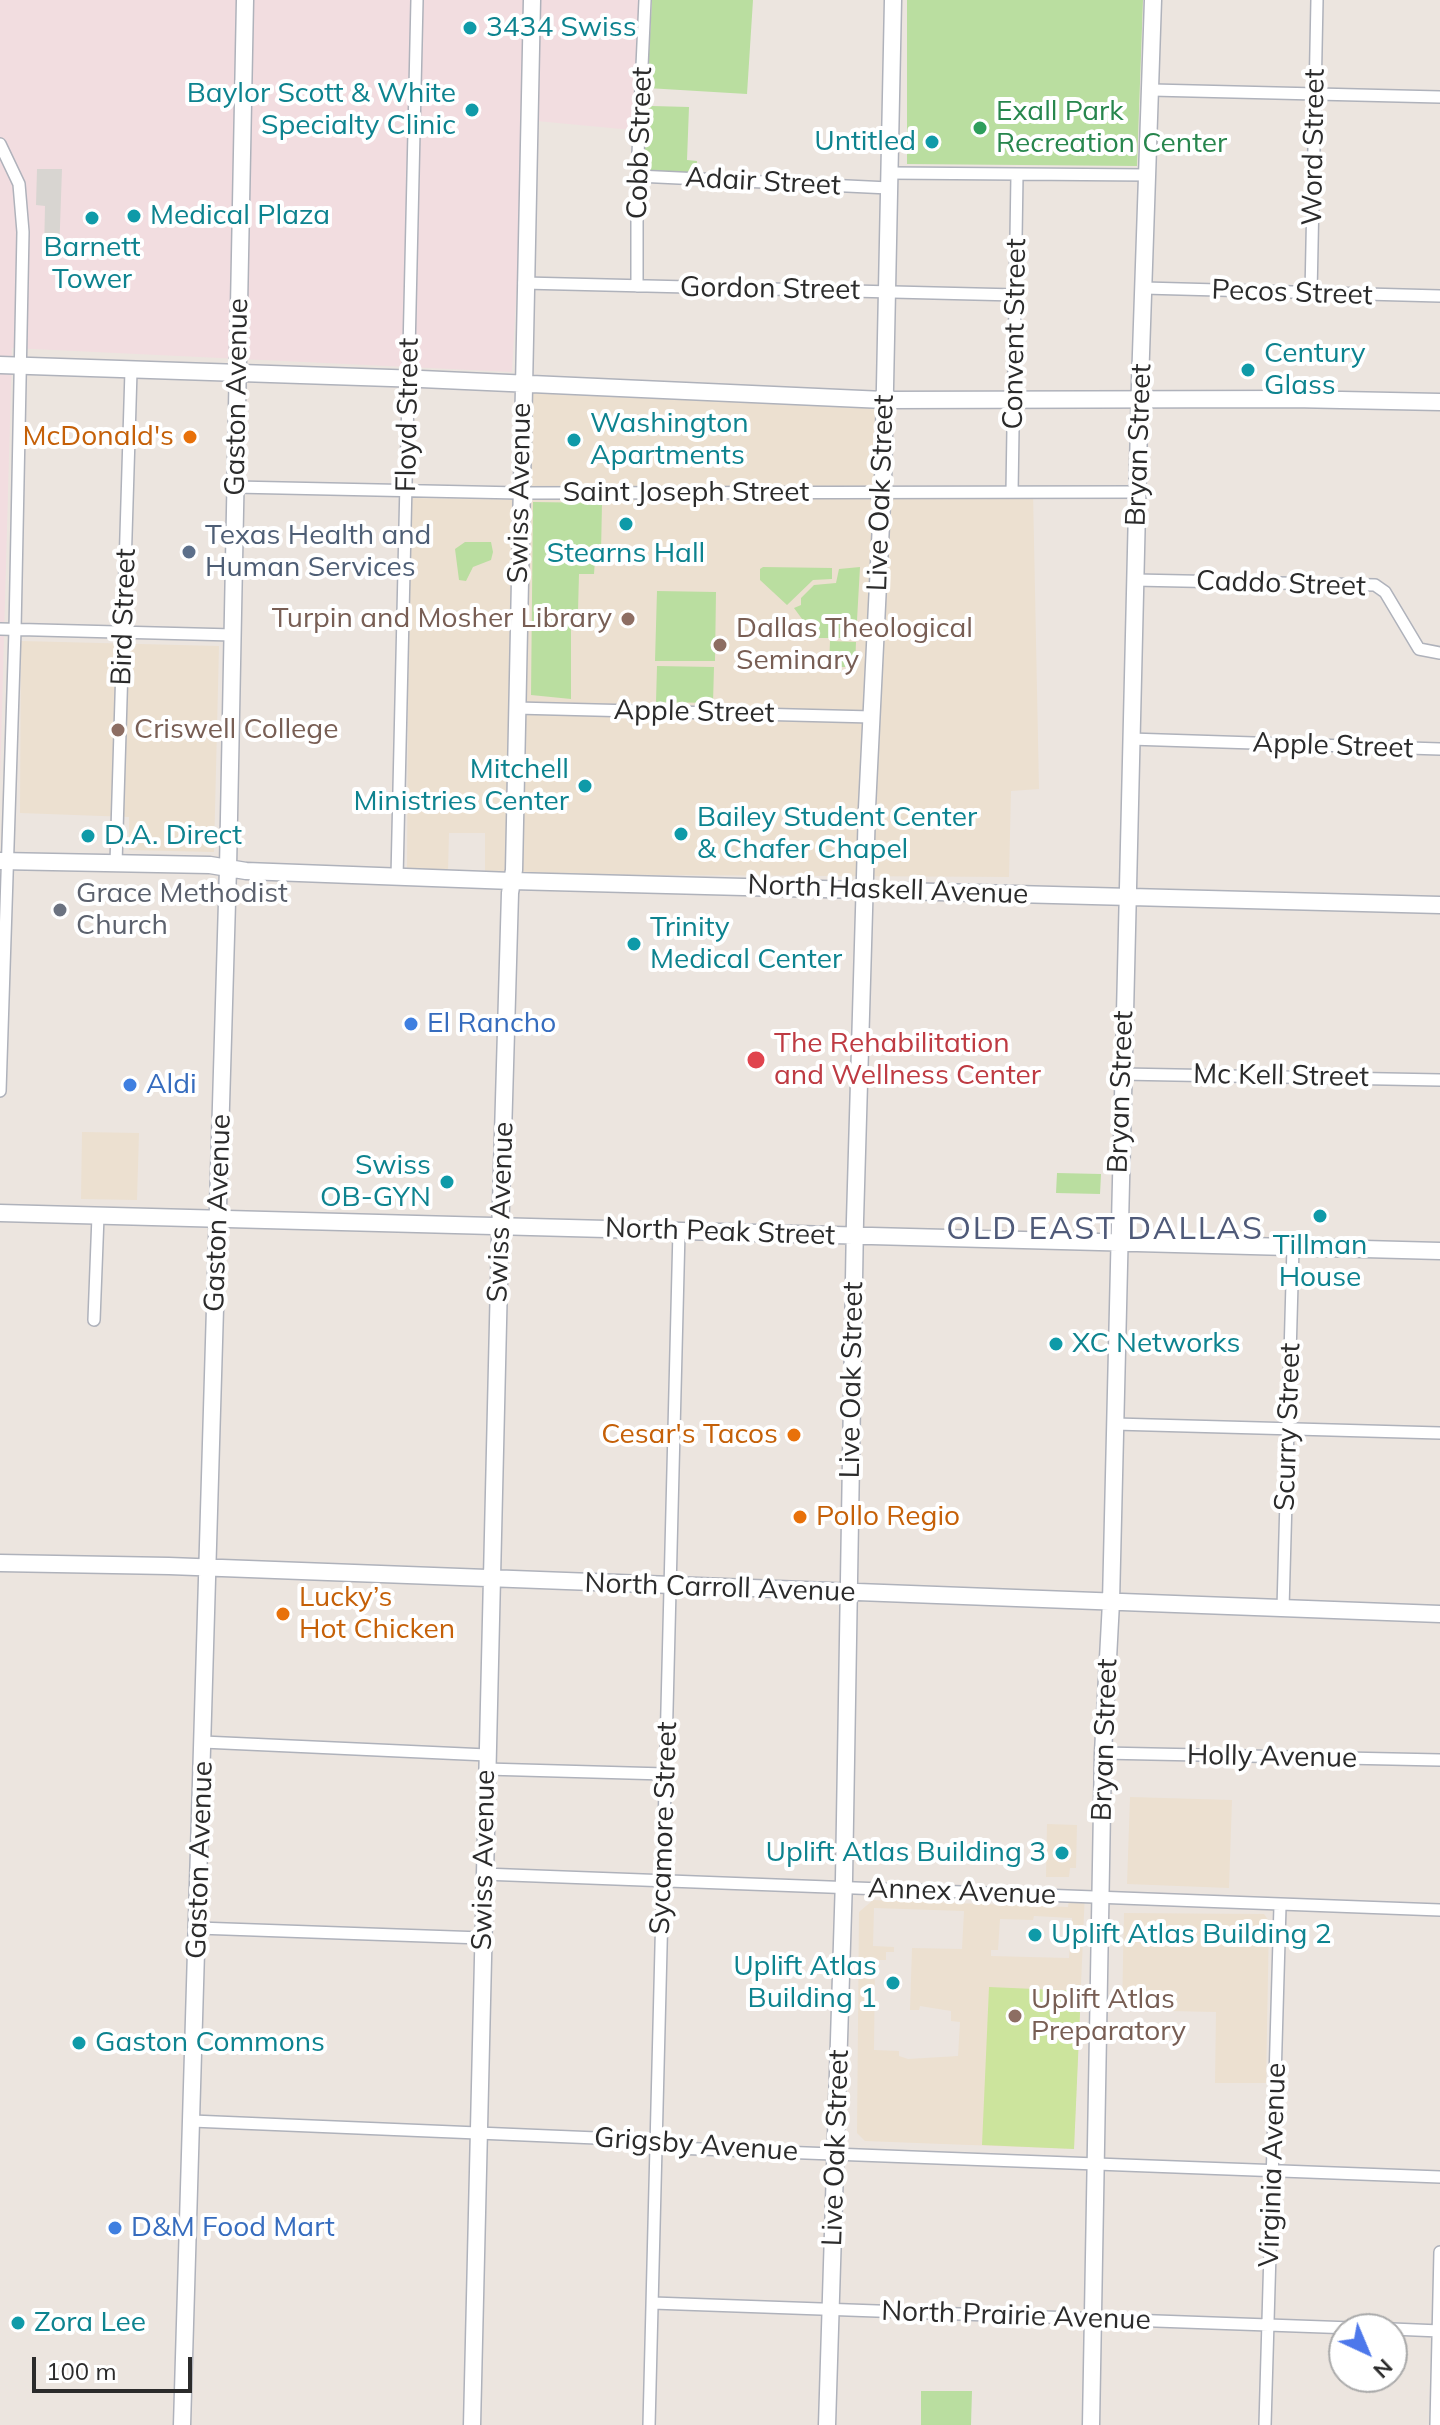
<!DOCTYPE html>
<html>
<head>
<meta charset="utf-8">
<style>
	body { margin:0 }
	#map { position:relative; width:1440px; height:2425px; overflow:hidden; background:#ece5df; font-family:Mulish,sans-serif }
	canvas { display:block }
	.north { position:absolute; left:1328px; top:2313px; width:80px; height:80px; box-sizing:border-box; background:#fff; border:2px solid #aaa; border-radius:50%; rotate:136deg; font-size:22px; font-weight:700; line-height:32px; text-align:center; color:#2b2b2b }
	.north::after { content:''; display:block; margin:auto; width:28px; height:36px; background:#4d78eb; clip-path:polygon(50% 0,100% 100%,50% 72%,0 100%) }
	.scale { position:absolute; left:32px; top:2357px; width:160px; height:36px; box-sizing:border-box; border:4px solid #2b2b2b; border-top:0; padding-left:10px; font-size:24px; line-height:28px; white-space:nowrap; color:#2b2b2b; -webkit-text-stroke:6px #fff; paint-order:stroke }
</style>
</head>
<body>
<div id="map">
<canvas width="1440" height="2425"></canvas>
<div class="north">N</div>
<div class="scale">100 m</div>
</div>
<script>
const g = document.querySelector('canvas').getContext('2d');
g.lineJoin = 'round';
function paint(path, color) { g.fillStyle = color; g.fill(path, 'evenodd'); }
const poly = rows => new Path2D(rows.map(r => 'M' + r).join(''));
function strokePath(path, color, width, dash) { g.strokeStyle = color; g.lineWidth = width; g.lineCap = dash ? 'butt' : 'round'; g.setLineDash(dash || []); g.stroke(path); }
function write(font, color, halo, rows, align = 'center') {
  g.font = font + ' Mulish,sans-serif'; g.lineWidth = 8; g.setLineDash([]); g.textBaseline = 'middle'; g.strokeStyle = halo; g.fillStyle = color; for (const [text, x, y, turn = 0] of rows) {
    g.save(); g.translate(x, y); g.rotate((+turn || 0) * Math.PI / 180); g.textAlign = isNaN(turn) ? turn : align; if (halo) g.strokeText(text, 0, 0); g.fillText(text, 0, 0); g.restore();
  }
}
const education = poly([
	[525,391,875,403,875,413,883,413,883,493,1033,492,1039,789,1011,791,1009,877,485,874,485,833,449,833,448,871,407,868,409,498,524,500],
	[21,641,219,646,214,852,129,850,129,817,20,813],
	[82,1132,139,1133,137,1200,81,1199],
	[1130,1797,1232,1800,1229,1888,1127,1884],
	[1047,1824,1077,1825,1076,1868,1070,1868,1069,1877,1046,1877],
	[1070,1890,1085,1891,1074,2149,865,2141,857,2133,859,1912,873,1900,1068,1907],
	[874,1908,964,1911,962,1949,912,1948,910,2010,919,2010,920,2006,951,2011,951,2021,960,2022,958,2056,908,2059,899,2056,899,2051,874,2050,875,1960,886,1960,886,1952,894,1952,894,1947,873,1946],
	[1034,1916,1072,1918,1069,1958,991,1956,991,1950,998,1950,1000,1919,1033,1920],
	[1124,1913,1264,1914,1269,1921,1266,2083,1215,2083,1216,2012,1122,2010]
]);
const medical = poly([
	[0,0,639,0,632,130,526,120,512,372,12,348,0,781]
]);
const green = poly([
	[652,0,753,0,747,94,647,88],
	[907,0,1143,0,1137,166,907,164],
	[652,106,689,107,687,160,697,161,696,174,642,173,645,111],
	[533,502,602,503,601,553,543,555,595,560,594,574,579,574,578,611,571,611,571,699,531,695],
	[465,542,491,542,493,552,491,560,473,567,466,581,459,580,455,549],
	[763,567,832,568,832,579,813,580,787,605,760,580,760,569],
	[860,567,856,638,816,638,794,608,801,605,801,598,814,585,836,583,839,569],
	[657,591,716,592,715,661,655,661],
	[830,641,856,642,855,667,829,667],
	[657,666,714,667,713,703,656,702],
	[1057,1173,1101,1174,1100,1194,1056,1193],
	[921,2391,972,2391,971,2425,921,2425]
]);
const pitch = poly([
	[989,1987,1081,1991,1074,2149,982,2145]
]);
const plaza = poly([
	[37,169,62,169,59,255,44,254,45,206,36,205]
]);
const street = poly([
	[1152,90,1440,97],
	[0,144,19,184,23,232,15,630,0,1091],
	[889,173,1149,175],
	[637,176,889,188],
	[524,283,1016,295],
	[637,286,637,176,645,0],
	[1144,288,1440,296],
	[1311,294,1317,0],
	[235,487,519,493,1138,492],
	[1012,492,1017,175],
	[1135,580,1375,585,1385,592,1419,649,1440,653],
	[0,629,233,635],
	[516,708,872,717],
	[1130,739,1440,749],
	[116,863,131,371],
	[397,877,417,0],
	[1122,1074,1440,1080],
	[94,1320,98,1216],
	[1115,1424,1440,1433],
	[1283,1608,1293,1247],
	[203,1742,487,1755],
	[1103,1753,1440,1760],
	[486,1769,665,1774],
	[483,1874,1440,1910],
	[198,1928,482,1938],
	[192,2121,644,2140,674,2148,1440,2177],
	[653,2303,1380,2329],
	[1392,2329,1440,2331],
	[649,2425,679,1231],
	[1265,2425,1280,1906],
	[1436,2425,1440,2252]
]);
const secondary = poly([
	[0,365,421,379,884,400,1292,399,1440,402],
	[0,861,210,865,246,871,512,881,1440,905],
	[0,1213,1440,1251],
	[0,1563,169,1566,1440,1614],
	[182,2425,228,868,245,0],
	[472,2425,500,1238,510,893,514,870,532,0],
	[827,2425,844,1879,855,1220,867,808,883,483,893,0],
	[1091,2425,1103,1753,1111,1602,1140,383,1153,0]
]);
const markers = [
	[470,28,8,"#0f9aa8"],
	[472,110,8,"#0f9aa8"],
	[980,128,8,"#2e9e5b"],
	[932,142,8,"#0f9aa8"],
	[134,216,8,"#0f9aa8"],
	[92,218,8,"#0f9aa8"],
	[1248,370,8,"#0f9aa8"],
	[190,437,8,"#e8710a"],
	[574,440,8,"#0f9aa8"],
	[626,524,8,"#0f9aa8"],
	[189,552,8,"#5c6f8a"],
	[628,619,8,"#8d6e63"],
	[720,645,8,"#8d6e63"],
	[118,730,8,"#8d6e63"],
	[585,786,8,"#0f9aa8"],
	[681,834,8,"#0f9aa8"],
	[88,836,8,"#0f9aa8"],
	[60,910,8,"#6b7280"],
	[634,944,8,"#0f9aa8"],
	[411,1024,8,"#3f7fe0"],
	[756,1060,10,"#e0444e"],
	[130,1085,8,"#3f7fe0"],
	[447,1182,8,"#0f9aa8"],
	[1320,1216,8,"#0f9aa8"],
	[1056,1344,8,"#0f9aa8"],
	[794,1435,8,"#e8710a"],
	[800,1517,8,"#e8710a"],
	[283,1614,8,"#e8710a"],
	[1062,1853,8,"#0f9aa8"],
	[1035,1935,8,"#0f9aa8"],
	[893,1983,8,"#0f9aa8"],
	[1015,2016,8,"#8d6e63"],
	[79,2043,8,"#0f9aa8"],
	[115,2228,8,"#3f7fe0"],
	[18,2323,8,"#0f9aa8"]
];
const cultureNames = [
	["3434 Swiss",486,28],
	["Baylor Scott & White",456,94,"right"],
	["Specialty Clinic",456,126,"right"],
	["Untitled",916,142,"right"],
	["Medical Plaza",150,216],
	["Barnett",92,248,"center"],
	["Tower",92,280,"center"],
	["Century",1264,354],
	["Glass",1264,386],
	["Washington",590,424],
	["Apartments",590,456],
	["Stearns Hall",626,554,"center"],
	["Mitchell",569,770,"right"],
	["Ministries Center",569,802,"right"],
	["Bailey Student Center",697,818],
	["& Chafer Chapel",697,850],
	["D.A. Direct",104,836],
	["Trinity",650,928],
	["Medical Center",650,960],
	["Swiss",431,1166,"right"],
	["OB-GYN",431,1198,"right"],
	["Tillman",1320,1246,"center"],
	["House",1320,1278,"center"],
	["XC Networks",1072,1344],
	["Uplift Atlas Building 3",1046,1853,"right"],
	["Uplift Atlas Building 2",1051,1935],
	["Uplift Atlas",877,1967,"right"],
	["Building 1",877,1999,"right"],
	["Gaston Commons",95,2043],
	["Zora Lee",34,2323]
];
const leisureNames = [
	["Exall Park",996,112],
	["Recreation Center",996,144]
];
const streetNames = [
	["Cobb Street",640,143,-88],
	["Word Street",1314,147,-89],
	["Adair Street",763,182,3],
	["Gordon Street",770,289,1],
	["Pecos Street",1292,293,2],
	["Convent Street",1015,334,-89],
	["Gaston Avenue",237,397,-89],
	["Floyd Street",408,415,-89],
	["Bryan Street",1139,445,-88],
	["Swiss Avenue",520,493,-89],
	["Saint Joseph Street",686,493],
	["Live Oak Street",881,493,-88],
	["Caddo Street",1281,584,2],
	["Bird Street",124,617,-88],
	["Apple Street",694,712,1],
	["Apple Street",1333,746,2],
	["North Haskell Avenue",888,890,2],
	["Mc Kell Street",1281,1076,1],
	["Bryan Street",1121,1092,-88],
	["Swiss Avenue",501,1212,-88],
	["Gaston Avenue",218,1213,-88],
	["North Peak Street",720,1232,2],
	["Live Oak Street",852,1380,-89],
	["Scurry Street",1288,1427,-88],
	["North Carroll Avenue",720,1588,2],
	["Bryan Street",1105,1740,-88],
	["Holly Avenue",1272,1757,1],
	["Sycamore Street",664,1828,-88],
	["Gaston Avenue",200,1860,-88],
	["Swiss Avenue",484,1860,-89],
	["Annex Avenue",962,1892,2],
	["Grigsby Avenue",696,2145,4],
	["Live Oak Street",836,2148,-88],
	["Virginia Avenue",1273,2165,-88],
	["North Prairie Avenue",1016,2316,2]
];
const foodNames = [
	["McDonald's",174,437],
	["Cesar's Tacos",778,1435],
	["Pollo Regio",816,1517,"left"],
	["Lucky’s",299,1598,"left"],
	["Hot Chicken",299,1630,"left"]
];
const serviceNames = [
	["Texas Health and",205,536],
	["Human Services",205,568]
];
const educationNames = [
	["Turpin and Mosher Library",612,619,"right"],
	["Dallas Theological",736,629],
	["Seminary",736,661],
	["Criswell College",134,730],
	["Uplift Atlas",1031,2000],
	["Preparatory",1031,2032]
];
const worshipNames = [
	["Grace Methodist",76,894],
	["Church",76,926]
];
const shopNames = [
	["El Rancho",427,1024],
	["Aldi",146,1085],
	["D&M Food Mart",131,2228]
];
const healthNames = [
	["The Rehabilitation",774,1044],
	["and Wellness Center",774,1076]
];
const quarterNames = [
	["OLD EAST DALLAS",1105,1229]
];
paint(education, '#ece0d0');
paint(medical, '#f2dde0');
paint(green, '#badea0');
paint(pitch, '#cce49d');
paint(plaza, '#d8d5d1');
strokePath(street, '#afb2bb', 14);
strokePath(secondary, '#afb2bb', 19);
strokePath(street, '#fff', 11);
strokePath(secondary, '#fff', 16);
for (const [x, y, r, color] of markers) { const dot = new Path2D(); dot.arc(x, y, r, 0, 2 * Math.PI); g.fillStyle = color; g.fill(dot); strokePath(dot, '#fff', 3); }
write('28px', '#0d838f', '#fff', cultureNames, 'left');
write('28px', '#27864d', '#fff', leisureNames, 'left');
write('28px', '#2b2b2b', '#fff', streetNames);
write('28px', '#c56008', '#fff', foodNames, 'right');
write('28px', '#4e5e75', '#fff', serviceNames, 'left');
write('28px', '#785e54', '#fff', educationNames, 'left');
write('28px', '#5b616d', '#fff', worshipNames, 'left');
write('28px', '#366cbe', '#fff', shopNames, 'left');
write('28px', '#be3a42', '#fff', healthNames, 'left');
g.letterSpacing = '2px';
write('32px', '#4f5a79', '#fff', quarterNames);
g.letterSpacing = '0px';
</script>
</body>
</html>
